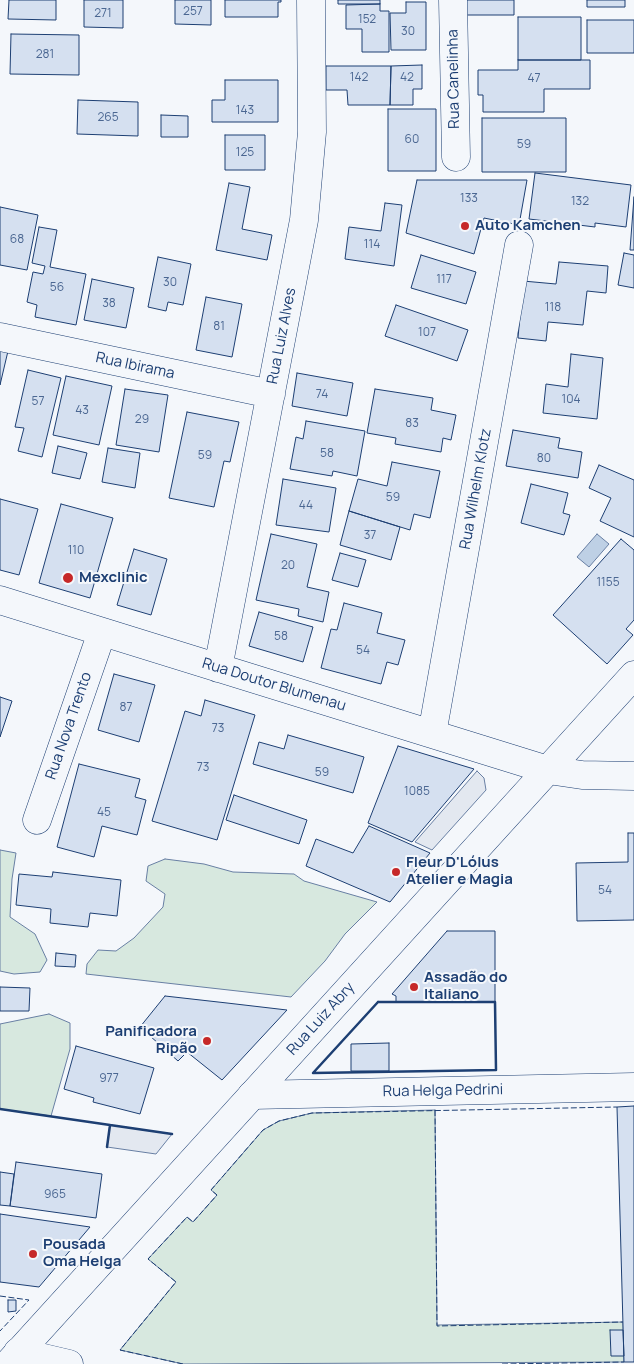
<!DOCTYPE html>
<html>
<head>
<meta charset="utf-8">
<style>
	body { margin:0 }
	canvas { display:block; background:#f4f7fb }
</style>
</head>
<body>
<canvas width="634" height="1364"></canvas>
<script>
const g = document.querySelector('canvas').getContext('2d');
g.lineJoin = 'round';
function paint(path, color) { g.fillStyle = color; g.fill(path, 'evenodd'); }
const poly = rows => new Path2D(rows.map(r => 'M' + r).join(''));
function strokePath(path, color, width, dash) { g.strokeStyle = color; g.lineWidth = width; g.lineCap = dash ? 'butt' : 'round'; g.setLineDash(dash || []); g.stroke(path); }
function write(font, color, halo, rows, align = 'center') {
  g.font = font + ' Manrope,sans-serif'; g.lineWidth = 4; g.setLineDash([]); g.textBaseline = 'middle'; g.strokeStyle = halo; g.fillStyle = color; for (const [text, x, y, turn = 0] of rows) {
    g.save(); g.translate(x, y); g.rotate((+turn || 0) * Math.PI / 180); g.textAlign = isNaN(turn) ? turn : align; if (halo) g.strokeText(text, 0, 0); g.fillText(text, 0, 0); g.restore();
  }
}
const green = poly([
	[0,850,16,853,12,879,10,917,35,934,47,960,40,972,14,974,0,971,0,850],
	[165,859,204,864,233,872,294,874,304,881,377,902,345,934,325,961,291,997,86,974,87,964,98,950,116,951,134,938,163,907,165,894,146,881,148,866,165,859],
	[49,1014,70,1023,70,1049,51,1116,0,1109,0,1024,49,1014],
	[435,1110,437,1325,623,1322,624,1362,183,1364,120,1350,176,1282,148,1259,187,1217,193,1222,217,1195,211,1190,263,1130,279,1121,312,1113,435,1110]
]);
const parking = poly([
	[477,771,484,778,486,790,432,850,415,842,477,771],
	[110,1125,172,1134,156,1154,107,1147,110,1125]
]);
const water = poly([
	[597,534,609,544,589,567,577,557,597,534]
]);
const building = poly([
	[9,0,56,0,56,20,8,19,9,0],
	[84,0,123,0,123,28,84,27,84,0],
	[175,0,211,0,211,25,175,24,175,0],
	[225,0,281,0,281,2,278,2,278,17,225,17,225,0],
	[338,0,380,0,380,4,338,4,338,0],
	[466,0,514,0,514,15,466,15,466,0],
	[587,0,625,0,625,7,587,7,587,0],
	[406,2,426,2,426,50,391,50,390,13,406,13,406,2],
	[380,4,380,11,389,11,389,52,362,52,362,29,346,29,346,5,380,4],
	[518,17,581,17,581,60,518,60,518,17],
	[587,20,634,20,634,53,587,53,587,20],
	[11,34,79,35,79,75,10,74,11,34],
	[518,60,590,60,590,89,544,89,544,112,483,112,483,95,478,95,478,70,518,70,518,60],
	[422,65,422,89,413,89,413,105,390,105,391,66,422,65],
	[326,66,391,66,390,105,348,105,347,90,326,90,326,66],
	[225,80,278,80,278,122,212,122,212,100,225,100,225,80],
	[78,100,138,102,138,136,77,134,78,100],
	[388,109,436,109,436,171,388,171,388,109],
	[161,115,188,116,188,137,161,137,161,115],
	[482,118,566,118,566,172,482,172,482,118],
	[225,135,265,135,265,170,225,170,225,135],
	[535,173,631,185,626,227,595,223,595,227,529,219,535,173],
	[417,180,527,180,519,225,484,218,474,254,406,233,417,180],
	[229,183,250,187,242,229,272,235,267,260,216,250,229,183],
	[634,197,634,250,630,250,634,197],
	[385,203,402,205,394,266,345,259,349,227,381,231,385,203],
	[0,207,38,215,27,270,0,265,0,207],
	[39,227,57,230,50,267,86,274,76,325,35,317,37,305,27,302,33,272,43,274,45,266,32,263,39,227],
	[624,253,634,255,634,288,618,285,624,253],
	[421,255,476,272,466,304,411,288,421,255],
	[158,257,191,264,183,305,168,302,166,311,148,307,158,257],
	[559,262,608,266,606,293,587,291,583,325,548,322,546,341,518,338,523,281,556,284,559,262],
	[92,279,134,288,126,328,84,320,92,279],
	[206,297,242,304,232,357,196,350,206,297],
	[396,305,468,330,457,361,385,336,396,305],
	[0,350,8,351,0,385,0,350],
	[571,354,603,358,597,419,543,413,546,384,568,387,571,354],
	[28,370,61,378,42,457,18,451,24,428,15,427,28,370],
	[297,373,353,383,347,416,292,406,297,373],
	[66,376,112,386,99,445,53,435,66,376],
	[125,389,168,395,159,452,116,445,125,389],
	[375,389,433,398,431,410,456,415,451,440,443,438,441,452,395,444,396,438,367,433,375,389],
	[187,412,239,422,230,462,224,461,214,507,169,498,187,412],
	[306,421,365,431,357,476,333,471,332,476,290,469,296,437,303,439,306,421],
	[513,430,560,438,558,448,582,452,578,478,506,466,513,430],
	[58,446,87,453,80,479,52,473,58,446],
	[108,448,140,453,135,488,102,482,108,448],
	[392,462,440,471,430,518,414,514,410,530,349,511,358,479,387,486,392,462],
	[599,465,634,480,634,537,600,521,611,498,589,488,599,465],
	[283,479,336,488,329,532,276,525,283,479],
	[531,484,568,493,563,513,570,515,564,535,521,523,531,484],
	[0,499,38,509,19,575,0,570,0,499],
	[61,504,113,518,90,598,39,583,61,504],
	[349,511,400,527,391,560,340,545,349,511],
	[271,534,317,544,307,587,329,592,323,622,298,616,299,609,256,600,271,534],
	[621,539,634,550,634,620,626,629,633,635,607,664,553,615,621,539],
	[134,549,167,559,151,615,117,605,134,549],
	[340,553,366,560,358,587,332,580,340,553],
	[344,603,382,613,377,633,405,640,398,665,387,662,381,684,321,668,331,629,337,630,344,603],
	[259,612,313,627,303,662,249,646,259,612],
	[114,674,155,685,139,742,98,730,114,674],
	[0,697,12,701,0,737,0,697],
	[205,700,255,715,217,840,152,821,185,711,201,716,205,700],
	[288,735,364,757,353,793,253,764,259,742,284,749,288,735],
	[398,746,474,769,412,842,368,823,398,746],
	[79,764,140,779,135,797,146,800,137,835,102,826,94,857,57,847,79,764],
	[234,795,307,820,299,844,226,820,234,795],
	[369,826,430,853,390,902,306,866,316,839,353,853,369,826],
	[628,833,634,833,634,920,577,921,576,863,628,862,628,833],
	[53,872,121,880,117,916,90,913,88,927,50,923,51,909,16,905,19,874,52,877,53,872],
	[447,931,495,931,495,1002,396,1002,396,996,392,994,447,931],
	[56,953,76,955,75,967,55,966,56,953],
	[0,987,30,988,29,1011,0,1011,0,987],
	[165,996,227,1003,287,1010,222,1080,187,1052,178,1061,140,1027,165,996],
	[389,1043,389,1071,351,1071,351,1044,389,1043],
	[76,1046,154,1068,140,1114,93,1102,94,1098,64,1089,76,1046],
	[634,1106,634,1362,624,1362,617,1107,634,1106],
	[16,1162,102,1174,96,1218,10,1206,16,1162],
	[0,1172,14,1174,10,1206,0,1205,0,1172],
	[0,1214,90,1227,39,1287,0,1282,0,1214],
	[8,1300,16,1300,16,1311,8,1312,8,1300],
	[610,1330,623,1330,624,1356,611,1356,610,1330]
]);
const minor = poly([
	[453,0,456,157],
	[0,337,271,394],
	[0,600,548,770,582,775,634,776],
	[218,668,304,220,312,132,311,0],
	[432,734,519,245],
	[37,820,102,632],
	[252,1095,634,1087],
	[18,1352,69,1364]
]);
const major = poly([
	[8,1364,634,675]
]);
const fence = poly([
	[435,1110,437,1326,623,1322],
	[0,1296,29,1300,0,1331],
	[183,1364,120,1350,176,1282,148,1259,187,1217,193,1222,217,1195,211,1190,263,1130,279,1121,312,1113,617,1107],
	[502,1364,624,1362]
]);
const wall = poly([
	[378,1002,495,1002,496,1070,313,1073,378,1002],
	[0,1109,110,1125],
	[107,1147,110,1125,172,1134]
]);
const markers = [
	[465,226,5,"#c62828"],
	[68,578,6,"#c62828"],
	[396,872,5,"#c62828"],
	[414,987,5,"#c62828"],
	[207,1041,5,"#c62828"],
	[33,1254,5,"#c62828"]
];
const numberNames = [
	["257",193,12],
	["271",103,14],
	["152",367,20],
	["30",408,32],
	["281",45,55],
	["142",359,78],
	["42",407,78],
	["47",534,79],
	["143",245,111],
	["265",108,118],
	["60",412,140],
	["59",524,145],
	["125",245,153],
	["133",469,199],
	["132",580,202],
	["68",17,240],
	["114",372,245],
	["117",444,280],
	["30",170,283],
	["56",57,288],
	["38",109,304],
	["118",553,308],
	["81",219,327],
	["107",427,333],
	["74",322,395],
	["104",571,400],
	["57",38,402],
	["43",82,411],
	["29",142,420],
	["83",412,424],
	["58",327,454],
	["59",205,456],
	["80",544,459],
	["59",393,498],
	["44",306,506],
	["37",370,536],
	["110",76,551],
	["20",288,566],
	["1155",608,583],
	["58",281,637],
	["54",363,651],
	["87",126,708],
	["73",218,729],
	["73",203,768],
	["59",322,773],
	["1085",417,792],
	["45",104,813],
	["54",605,891],
	["977",109,1079],
	["965",55,1195]
];
const streetNames = [
	["Rua Canelinha",454,79,-91],
	["Rua Luiz Alves",282,336,-79],
	["Rua Ibirama",135,366,12],
	["Rua Wilhelm Klotz",476,489,-80],
	["Rua Doutor Blumenau",274,685,17],
	["Rua Nova Trento",69,726,-71],
	["Rua Luiz Abry",321,1019,-48],
	["Rua Helga Pedrini",443,1091,-1]
];
const poiNames = [
	["Auto Kamchen",475,226],
	["Mexclinic",79,578],
	["Fleur D'Lólus",406,863],
	["Atelier e Magia",406,880],
	["Assadão do",424,978],
	["Italiano",424,995],
	["Panificadora",197,1032,"right"],
	["Ripão",197,1049,"right"],
	["Pousada",43,1245],
	["Oma Helga",43,1262]
];
paint(green, '#d7e8df');
strokePath(green, '#687fa3', 1);
paint(parking, '#e3e8f0');
strokePath(parking, '#687fa3', 1);
paint(water, '#bed0e5');
strokePath(water, '#687fa3', 1);
paint(building, '#d5e0f0');
strokePath(building, '#1d3f73', 1);
strokePath(minor, '#1d3f73', 29);
strokePath(major, '#1d3f73', 29);
strokePath(minor, '#f4f7fb', 28);
strokePath(major, '#f4f7fb', 28);
strokePath(fence, '#1d3f73', 1, [6, 2.5]);
strokePath(wall, '#1d3f73', 2.5);
for (const [x, y, r, color] of markers) { const dot = new Path2D(); dot.arc(x, y, r, 0, 2 * Math.PI); g.fillStyle = color; g.fill(dot); strokePath(dot, '#f4f7fb', 2); }
write('12px', '#4b6792', null, numberNames);
write('15px', '#1d3f73', '#f4f7fb', streetNames);
write('bold 15px', '#1d3f73', '#f4f7fb', poiNames, 'left');
</script>
</body>
</html>
